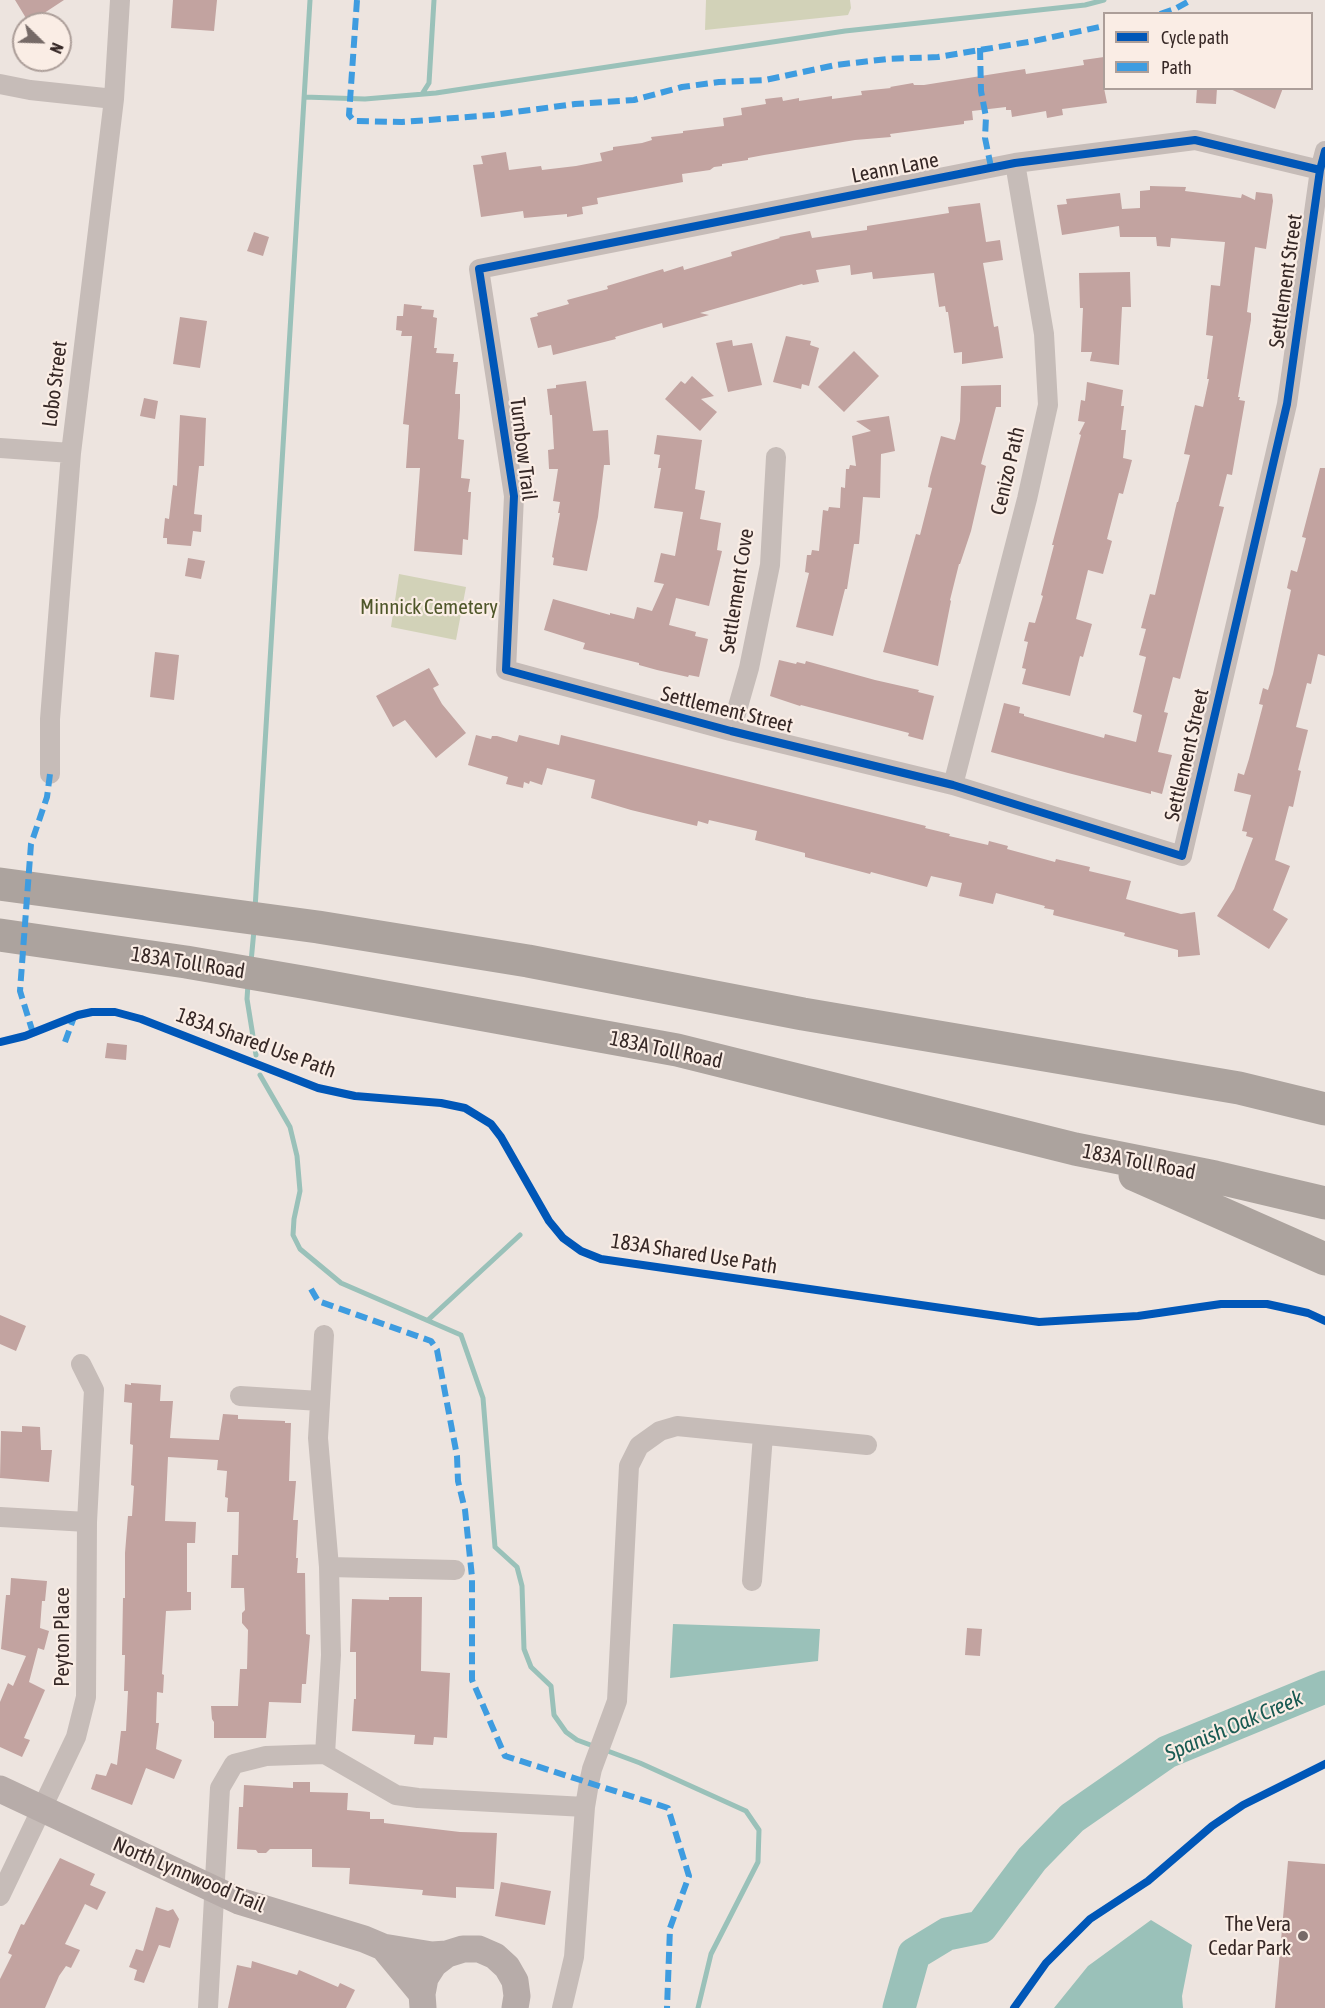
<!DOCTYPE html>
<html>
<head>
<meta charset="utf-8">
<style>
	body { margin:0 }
	#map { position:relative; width:1325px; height:2008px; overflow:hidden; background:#ede4df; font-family:"Asap Condensed",sans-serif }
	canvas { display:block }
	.legend { position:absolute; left:1103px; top:12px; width:210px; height:78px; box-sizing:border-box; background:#faede5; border:2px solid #ac9e99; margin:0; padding:8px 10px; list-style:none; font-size:18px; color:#362826 }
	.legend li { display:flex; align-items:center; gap:12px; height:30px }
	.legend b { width:30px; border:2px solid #ac9e99 }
	.north { position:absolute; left:12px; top:12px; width:60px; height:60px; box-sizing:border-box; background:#faede5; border:2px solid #ac9e99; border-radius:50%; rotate:113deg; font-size:16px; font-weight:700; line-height:24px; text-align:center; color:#362826 }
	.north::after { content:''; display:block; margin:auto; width:21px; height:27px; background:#766a67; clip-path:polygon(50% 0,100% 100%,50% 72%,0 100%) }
</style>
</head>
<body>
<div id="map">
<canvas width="1325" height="2008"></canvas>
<ul class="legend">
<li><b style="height:8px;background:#0057b8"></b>Cycle path</li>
<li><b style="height:8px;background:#3e9ce0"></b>Path</li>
</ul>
<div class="north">N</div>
</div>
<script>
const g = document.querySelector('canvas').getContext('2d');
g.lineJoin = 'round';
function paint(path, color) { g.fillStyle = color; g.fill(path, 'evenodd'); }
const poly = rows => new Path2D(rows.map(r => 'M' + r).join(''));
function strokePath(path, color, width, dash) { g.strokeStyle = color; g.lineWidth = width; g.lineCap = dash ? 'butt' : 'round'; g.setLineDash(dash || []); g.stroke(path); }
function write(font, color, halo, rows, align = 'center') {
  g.font = font + ' "Asap Condensed",sans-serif'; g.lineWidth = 4.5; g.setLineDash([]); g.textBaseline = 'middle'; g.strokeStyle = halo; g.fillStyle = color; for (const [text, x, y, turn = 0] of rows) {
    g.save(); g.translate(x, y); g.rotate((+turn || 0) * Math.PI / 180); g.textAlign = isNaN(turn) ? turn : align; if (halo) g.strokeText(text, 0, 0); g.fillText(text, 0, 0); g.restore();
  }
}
const green = poly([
	[706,0,850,0,851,8,848,15,705,30],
	[399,574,466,587,456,640,391,627]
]);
const water = poly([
	[673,1624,820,1629,818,1661,670,1678],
	[1151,1920,1192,1945,1182,1996,1183,2008,1054,2008,1088,1966]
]);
const stream = poly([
	[422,94,429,83,434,0],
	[304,97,365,99,436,93,845,31,1085,5,1104,0],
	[255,909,310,0],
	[251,962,254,930],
	[248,984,247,999,256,1055],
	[260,1075,290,1127,297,1156,300,1191,294,1219,293,1235,300,1249,341,1283,461,1335,483,1398,495,1547,517,1567,522,1586,524,1649,531,1667,551,1686,554,1715,566,1732,577,1740,596,1747],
	[428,1320,520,1235],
	[605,1750,640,1763,746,1811,759,1830,758,1862,711,1954,698,2008]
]);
const river = poly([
	[899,2008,914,1954,947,1934,981,1927,1032,1859,1072,1818,1167,1752,1325,1687]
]);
const building = poly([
	[15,0,64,0,29,23],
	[173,0,217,0,214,31,171,28],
	[1104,57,1104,88,1107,103,1062,109,1063,115,1047,118,1046,111,1012,117,1011,110,1006,110,1006,107,972,111,973,120,964,121,964,124,890,134,891,137,855,140,764,155,748,158,748,160,722,164,722,166,714,167,710,170,682,174,683,182,597,198,598,204,582,207,583,214,567,217,567,214,524,218,523,211,481,217,473,165,483,164,481,156,506,152,509,170,541,166,542,170,576,166,602,161,600,153,613,150,613,147,642,143,652,140,651,137,683,133,683,131,724,126,723,118,742,115,741,108,766,104,765,99,782,97,783,101,799,98,799,101,832,96,832,99,862,95,861,91,891,88,890,87,913,83,914,85,924,85,1025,69,1026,74,1084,65,1083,60],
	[1197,88,1217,88,1216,104,1196,103],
	[1228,88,1283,88,1275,109],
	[1150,186,1186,187,1185,191,1241,198,1242,194,1255,200,1256,192,1272,194,1273,201,1266,249,1255,247,1247,312,1251,313,1251,320,1238,397,1240,397,1239,400,1245,401,1232,475,1227,474,1219,506,1224,507,1180,679,1173,677,1164,712,1168,713,1158,752,1172,755,1162,794,1151,791,1151,794,1068,773,991,752,1004,703,1020,707,1019,713,1024,714,1024,716,1104,738,1105,734,1136,742,1142,715,1133,712,1146,657,1139,655,1146,629,1141,628,1150,594,1155,595,1177,502,1178,502,1190,455,1184,454,1195,405,1203,407,1209,379,1207,379,1213,336,1206,335,1211,285,1220,286,1225,242,1171,238,1170,247,1157,246,1156,237,1120,237,1119,226,1062,235,1057,205,1067,204,1066,199,1120,193,1122,209,1140,208,1140,191,1150,190],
	[980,203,986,242,1000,240,1003,260,983,263,994,327,998,326,1003,358,962,364,962,352,954,353,948,312,946,312,945,306,939,307,934,273,873,279,872,272,851,275,850,265,816,270,819,282,803,285,802,284,700,313,709,315,663,328,662,323,615,337,616,339,553,355,551,345,538,348,530,318,538,316,537,313,569,304,567,300,608,289,607,286,663,269,664,272,683,266,684,270,732,256,731,252,780,238,779,237,810,231,812,238,867,230,867,226,949,213,948,207],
	[254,232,269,237,263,256,247,251],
	[1130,272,1131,307,1122,307,1119,365,1090,361,1092,352,1081,352,1083,308,1080,308,1079,273],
	[404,304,422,306,421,309,434,310,433,317,437,318,434,348,437,348,436,353,454,354,453,362,458,362,455,394,460,394,460,408,458,439,464,440,461,478,470,479,468,492,471,492,468,540,463,539,462,555,414,551,420,468,406,468,409,425,403,424,412,336,401,336,402,331,396,330,397,316,403,316],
	[180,317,207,321,200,368,173,364],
	[786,336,811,341,810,345,819,348,809,386,802,384,801,389,773,382],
	[732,340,733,346,752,343,762,385,728,392,716,343],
	[854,351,879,376,844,412,818,387],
	[692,376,714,396,701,399,717,412,700,431,665,399,681,381,685,384],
	[586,381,593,431,608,430,610,465,604,465,598,517,587,571,553,565,554,558,552,557,560,513,558,513,560,502,553,501,558,469,549,469,548,450,554,449,552,415,550,415,547,389,556,388,556,385],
	[1087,382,1123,390,1121,406,1124,406,1121,430,1126,430,1123,458,1132,460,1123,494,1119,493,1107,539,1112,541,1103,574,1088,570,1076,619,1092,624,1083,657,1080,656,1070,696,1022,684,1026,669,1022,668,1028,642,1024,641,1029,622,1035,623,1043,596,1041,595,1054,545,1052,545,1081,435,1079,434,1085,422,1078,421,1081,400,1085,401],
	[1001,385,1001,407,996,407,981,464,986,466,971,531,960,564,959,564,950,600,951,601,938,666,883,652,916,534,920,535,932,488,928,487,930,477,941,436,955,440,960,421,961,386],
	[144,398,158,401,155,419,140,416],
	[180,415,206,418,204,466,199,466,194,514,202,515,201,532,193,531,191,546,167,544,167,538,163,538,165,518,169,519,173,485,177,486],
	[889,416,895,451,881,454,880,498,863,497,859,544,854,544,847,589,845,589,833,636,796,627,809,573,805,572,807,555,811,555,812,550,819,551,823,510,828,511,829,507,840,508,841,487,845,488,846,469,849,469,850,465,856,466,852,436,871,431,856,421],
	[657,435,702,440,695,489,705,491,700,519,721,523,717,550,722,551,709,606,676,598,669,625,696,632,695,636,708,639,699,677,689,675,688,677,657,670,639,665,639,663,583,649,585,643,544,630,553,599,610,615,610,613,634,619,637,607,652,611,664,584,654,582,661,553,675,556,683,512,654,508,661,468,658,468,660,455,654,454],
	[1320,468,1325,468,1325,656,1318,654,1311,684,1307,683,1296,727,1308,730,1298,770,1301,771,1293,807,1289,806,1275,860,1290,866,1273,910,1288,919,1269,949,1217,916,1234,889,1253,838,1246,836,1247,832,1242,831,1251,795,1234,791,1238,773,1244,775,1249,759,1263,705,1259,704,1263,688,1268,690,1273,674,1291,590,1287,588,1291,570,1297,572,1306,538,1302,537],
	[188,558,205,561,201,579,185,576],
	[155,652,179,655,174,700,150,697],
	[779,660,796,664,797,662,805,664,806,661,875,680,919,690,918,692,934,696,923,740,908,736,909,733,801,705,800,706,770,696],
	[429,668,439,685,433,688,442,704,466,733,436,758,405,720,393,727,376,696],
	[476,735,491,739,492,736,497,736,517,742,519,735,559,745,561,735,926,826,925,828,950,834,949,836,988,845,989,841,1008,846,1007,849,1055,862,1056,859,1090,867,1089,871,1131,881,1126,899,1181,914,1195,912,1200,955,1178,957,1178,950,1124,936,1125,933,1053,915,1054,910,1044,908,1045,906,996,893,993,904,959,896,962,883,931,876,927,887,871,872,870,874,805,857,805,853,755,840,757,831,709,820,708,824,698,821,697,826,631,810,591,798,595,780,547,768,542,785,530,781,529,784,524,782,523,788,506,784,508,777,468,765],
	[107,1043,127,1045,126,1060,105,1058],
	[0,1315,26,1326,16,1351,0,1344],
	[131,1383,161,1385,160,1401,173,1401,170,1438,219,1440,223,1414,238,1415,238,1419,285,1421,285,1423,291,1423,289,1481,296,1481,293,1520,298,1520,296,1558,298,1558,297,1573,305,1573,306,1634,310,1635,306,1684,302,1684,301,1703,269,1702,266,1738,214,1738,214,1722,212,1719,211,1706,238,1706,240,1669,247,1669,248,1630,242,1623,242,1613,245,1610,244,1588,231,1588,232,1555,238,1555,239,1512,227,1512,228,1498,225,1497,227,1471,217,1470,218,1460,168,1457,165,1521,196,1522,195,1543,187,1543,187,1592,191,1592,191,1610,166,1611,162,1674,164,1675,163,1693,157,1692,156,1723,159,1723,156,1749,182,1760,174,1779,146,1768,132,1805,91,1789,96,1774,106,1776,111,1763,117,1765,121,1731,126,1731,128,1691,124,1691,125,1655,122,1655,123,1598,125,1598,125,1553,128,1516,132,1516,134,1486,131,1485,133,1445,130,1444,132,1403,124,1402,125,1384,131,1385],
	[22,1426,40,1427,41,1450,52,1450,49,1482,0,1478,1,1431,22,1432],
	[11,1578,47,1581,45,1601,42,1601,40,1628,49,1631,44,1650,38,1648,29,1682,45,1690,24,1738,30,1740,22,1757,0,1747,0,1702,8,1683,13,1686,26,1656,1,1649,6,1595,10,1595],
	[389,1597,422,1597,421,1671,450,1673,447,1738,434,1737,433,1745,414,1744,415,1735,352,1731,354,1699,356,1699,356,1652,350,1652,352,1599,389,1600],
	[967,1628,982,1629,980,1656,965,1655],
	[293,1782,310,1782,310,1792,348,1793,347,1810,370,1812,370,1819,384,1819,384,1823,460,1832,497,1833,494,1889,456,1887,456,1898,422,1895,423,1890,349,1884,350,1868,312,1867,312,1849,270,1849,266,1853,258,1853,256,1850,237,1849,239,1807,243,1807,244,1785,293,1788],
	[60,1858,95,1874,90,1885,106,1892,97,1910,85,1904,65,1944,80,1950,71,1968,66,1966,59,1976,45,2008,0,2008,0,1979,12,1955,8,1953,21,1924,24,1925],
	[1288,1861,1325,1864,1325,2008,1275,2008],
	[501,1882,551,1891,545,1925,495,1916],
	[156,1907,168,1911,173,1909,179,1919,170,1948,159,1945,144,1983,134,1980,137,1970,129,1967,136,1949,143,1951],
	[252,1961,297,1975,299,1970,338,1987,340,1983,355,1990,346,2008,228,2008,237,1965,251,1968]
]);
const street = poly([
	[0,84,30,90,114,99],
	[1320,170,1195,140,1015,163,479,269,514,496,506,670,731,731,953,785,1182,856,1287,404,1320,170,1325,151],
	[0,448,71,453],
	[731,731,749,668,770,565,776,457],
	[50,774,50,719,71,453,114,99,120,0],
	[953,785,1027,499,1048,405,1044,334,1015,163],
	[324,1335,318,1438,329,1567,331,1655,325,1754],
	[240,1396,320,1401],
	[0,1517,87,1522],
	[329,1567,455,1570],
	[752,1581,763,1435],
	[0,1896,76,1737,86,1697,87,1522,94,1390,81,1364],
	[208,2008,220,1788,234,1764,266,1756,325,1754,396,1795,418,1798,585,1807],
	[562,2008,574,1957,585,1807,589,1783,592,1769,617,1701,629,1466,639,1446,660,1431,677,1426,867,1445]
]);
const secondary = poly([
	[0,1789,239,1901,364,1939,383,1947,432,1955,447,1954],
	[383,1947,422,1994],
	[423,2008,422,1994,425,1978,434,1964,447,1954,463,1949,479,1949,495,1956,507,1967,515,1981,517,1996,515,2008]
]);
const highway = poly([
	[0,884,318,927,528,961,803,1014,1239,1088,1325,1109],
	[0,935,186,962,308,983,677,1050,1075,1149,1215,1177,1325,1203],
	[1135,1175,1325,1259]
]);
const quiet = poly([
	[357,0,349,115,354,121,402,122,493,115,575,104,634,100,682,87,719,82,765,80,836,65,887,59,938,57,1034,41,1104,26],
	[1160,14,1175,9,1191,0],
	[980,48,981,91,986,117,985,138,991,167],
	[33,1033,20,991,31,844,47,797,50,774],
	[65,1042,74,1017],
	[311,1289,318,1301,431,1341,437,1350,457,1456,458,1481,465,1510,472,1577,472,1680,505,1756,668,1808,689,1876,670,1928,667,2008]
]);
const cycleway = poly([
	[1320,170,1195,140,1015,163,479,269,514,496,506,670,731,731,953,785,1182,856,1287,404,1320,170,1325,151],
	[0,1042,25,1036,78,1015,92,1012,115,1012,141,1019,318,1088,355,1096,441,1103,465,1108,491,1124,501,1137,549,1221,563,1238,581,1251,601,1259,1039,1322,1138,1316,1221,1304,1267,1304,1308,1313,1325,1321],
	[1014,2008,1046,1963,1090,1919,1148,1881,1212,1826,1243,1805,1325,1764]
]);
const markers = [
	[1303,1936,6,"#766a67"]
];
const streetNames = [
	["Leann Lane",895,168,-11],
	["Settlement Street",1286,281,-82],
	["Lobo Street",55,384,-83],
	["Turnbow Trail",523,449,83],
	["Cenizo Path",1008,471,-77],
	["Settlement Cove",737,591,-81],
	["Settlement Street",727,710,14],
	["Settlement Street",1187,755,-77],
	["183A Toll Road",188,963,9],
	["183A Shared Use Path",256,1043,20],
	["183A Toll Road",666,1050,12],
	["183A Toll Road",1139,1162,11],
	["183A Shared Use Path",694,1254,9],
	["Peyton Place",62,1637,-90],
	["North Lynnwood Trail",189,1875,23]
];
const parkNames = [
	["Minnick Cemetery",429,607]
];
const poiNames = [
	["The Vera",1291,1924],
	["Cedar Park",1291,1948]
];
const waterNames = [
	["Spanish Oak Creek",1234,1726,-23]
];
paint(green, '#d2d2b8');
paint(water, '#9ac1b9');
strokePath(stream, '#9ac1b9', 5);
strokePath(river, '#9ac1b9', 33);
paint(building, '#c2a3a0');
strokePath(street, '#c6bcb8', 20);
strokePath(secondary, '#b7aca9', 27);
strokePath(highway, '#aca39e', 33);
strokePath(quiet, '#3e9ce0', 6, [12, 6]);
strokePath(cycleway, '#0057b8', 8);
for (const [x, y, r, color] of markers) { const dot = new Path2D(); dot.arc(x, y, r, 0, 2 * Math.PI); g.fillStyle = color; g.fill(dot); strokePath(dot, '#faede5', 2); }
write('21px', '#362826', '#faede5', streetNames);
write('21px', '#4e5629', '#faede5', parkNames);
write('21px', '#362826', '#faede5', poiNames, 'right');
write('italic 22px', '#195a52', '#faede5', waterNames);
</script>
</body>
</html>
